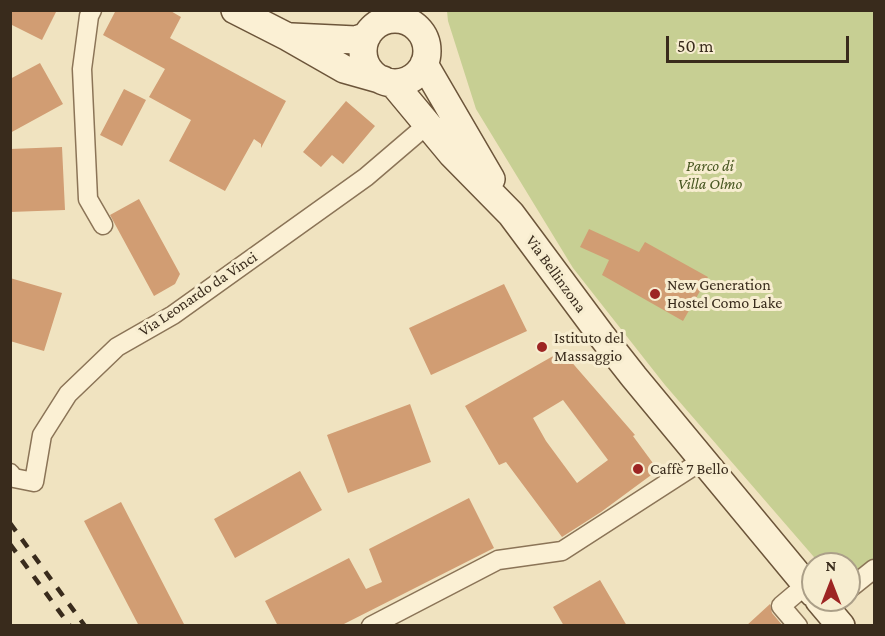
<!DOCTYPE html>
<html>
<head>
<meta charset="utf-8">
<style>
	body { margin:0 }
	#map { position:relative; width:885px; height:636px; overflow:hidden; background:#f0e3c0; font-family:"Crimson Pro",serif }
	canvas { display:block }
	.frame { position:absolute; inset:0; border:12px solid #392b1c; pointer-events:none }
	.north { position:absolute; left:801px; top:552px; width:60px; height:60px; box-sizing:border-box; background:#f7edd0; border:2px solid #ab9f88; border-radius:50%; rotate:0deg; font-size:16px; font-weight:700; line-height:24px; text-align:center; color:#392b1c }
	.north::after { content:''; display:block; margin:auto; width:21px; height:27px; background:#9d2523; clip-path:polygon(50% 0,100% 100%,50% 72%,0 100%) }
	.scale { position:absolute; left:666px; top:36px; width:183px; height:27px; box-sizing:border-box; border:3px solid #392b1c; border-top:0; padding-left:8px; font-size:18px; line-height:21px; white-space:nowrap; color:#392b1c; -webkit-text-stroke:4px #f7edd0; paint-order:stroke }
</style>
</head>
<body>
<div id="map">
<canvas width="885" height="636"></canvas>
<div class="frame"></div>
<div class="north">N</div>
<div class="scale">50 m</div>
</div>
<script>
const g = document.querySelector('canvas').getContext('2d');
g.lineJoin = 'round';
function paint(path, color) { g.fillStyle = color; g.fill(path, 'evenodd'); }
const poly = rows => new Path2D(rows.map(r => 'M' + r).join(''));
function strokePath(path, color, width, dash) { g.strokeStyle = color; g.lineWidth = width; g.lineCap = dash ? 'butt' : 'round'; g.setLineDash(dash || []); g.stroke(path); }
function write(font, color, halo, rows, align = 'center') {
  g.font = font + ' "Crimson Pro",serif'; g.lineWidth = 6; g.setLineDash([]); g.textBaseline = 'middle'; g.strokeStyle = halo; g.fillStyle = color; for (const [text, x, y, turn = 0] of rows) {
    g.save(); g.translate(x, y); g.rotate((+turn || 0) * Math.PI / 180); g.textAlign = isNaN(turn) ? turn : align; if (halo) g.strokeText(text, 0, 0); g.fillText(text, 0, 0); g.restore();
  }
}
const green = poly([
	[447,11,874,11,874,569,849,589,849,564,820,564,665,385,573,268,476,109,448,21]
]);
const building = poly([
	[10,10,57,10,42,40,10,24],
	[116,10,169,10,181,17,170,38,286,101,261,148,261,144,254,139,225,191,169,161,191,120,149,97,165,69,103,35],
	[40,63,63,104,10,133,10,79],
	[124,89,146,100,122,146,100,135],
	[346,101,375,126,343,164,332,155,321,167,303,152],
	[62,147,65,210,10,212,10,149],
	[139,199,180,274,175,284,154,296,110,215],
	[589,229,639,252,645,242,708,277,683,321,602,275,609,260,580,247],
	[10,278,62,293,44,351,10,341],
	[504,284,527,331,431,375,409,328],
	[562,351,635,435,633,436,658,470,601,512,562,537,506,462,499,465,465,406],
	[563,400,608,460,577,483,546,441,533,418],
	[410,404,431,462,348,493,327,435],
	[300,471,322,510,235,558,214,519],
	[469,498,494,548,340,626,278,626,265,601,349,558,366,589,382,582,369,549],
	[121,502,185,626,139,626,84,521],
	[600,580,627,626,564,626,553,607],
	[770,604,772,613,783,626,746,626]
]);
const street = poly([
	[92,10,89,16,82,69,88,199,103,225],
	[10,473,14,478,34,482,42,435,68,394,117,347,173,315,366,177,428,124],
	[849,589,874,569],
	[371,626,498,560,562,551,703,460],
	[798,626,781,606,813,579]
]);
const secondary = poly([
	[235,10,288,37,344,69,383,80],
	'363 51a32 32 0 1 1 64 0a32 32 0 1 1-64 0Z',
	[292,37,356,40,367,36],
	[424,64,491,179],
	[393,83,452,154,511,214,601,335,634,377,813,593],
	[819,600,841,626]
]);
const rail = poly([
	[10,523,85,626],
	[10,544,70,626]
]);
const markers = [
	[655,294,6,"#9d2523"],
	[542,347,6,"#9d2523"],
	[638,469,6,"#9d2523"]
];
const parkNames = [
	["Parco di",710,166],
	["Villa Olmo",710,184]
];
const streetNames = [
	["Via Bellinzona",556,274,54],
	["Via Leonardo da Vinci",198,294,-34]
];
const poiNames = [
	["New Generation",667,285],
	["Hostel Como Lake",667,303],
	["Istituto del",554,338],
	["Massaggio",554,356],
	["Caffè 7 Bello",650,469]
];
paint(green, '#c7cf93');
paint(building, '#d19d73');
strokePath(street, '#8b7457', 21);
strokePath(secondary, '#6c553a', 30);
strokePath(street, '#fbf0d4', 18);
strokePath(secondary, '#fbf0d4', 27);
strokePath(rail, '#392b1c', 4.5, [10, 10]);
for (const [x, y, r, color] of markers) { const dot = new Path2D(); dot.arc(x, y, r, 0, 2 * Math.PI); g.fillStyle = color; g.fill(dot); strokePath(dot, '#f7edd0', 2); }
write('italic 16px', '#485721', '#f7edd0', parkNames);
write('16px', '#392b1c', '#f7edd0', streetNames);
write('16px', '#392b1c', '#f7edd0', poiNames, 'left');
</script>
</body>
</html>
